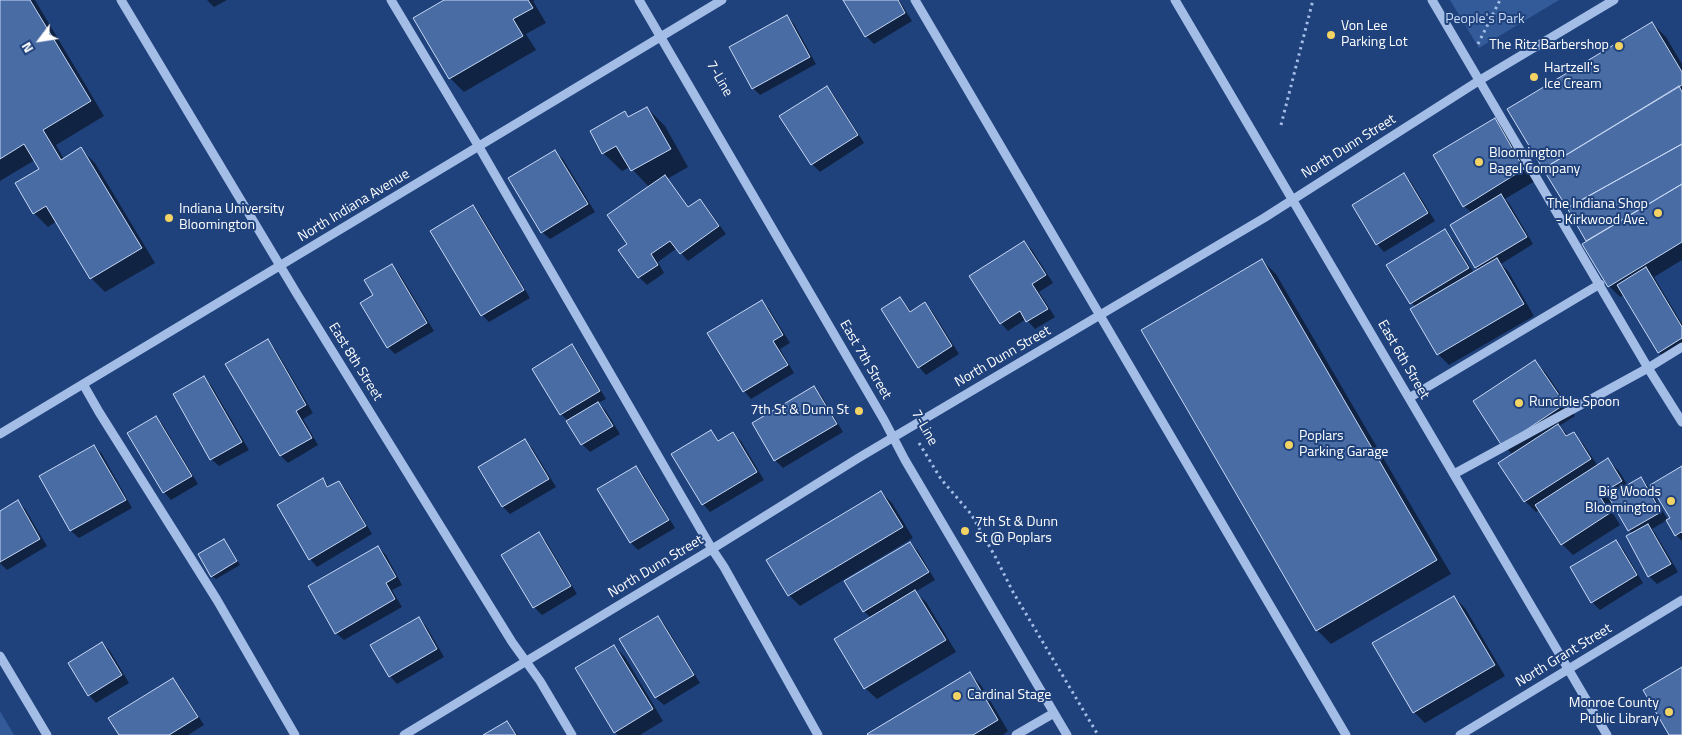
<!DOCTYPE html>
<html>
<head>
<meta charset="utf-8">
<style>
	body { margin:0 }
	#map { position:relative; width:1682px; height:735px; overflow:hidden; background:#20427c; font-family:"Titillium Web",sans-serif }
	canvas { display:block }
	.north { position:absolute; left:15px; top:15px; width:50px; height:50px; -webkit-text-stroke:4px #20427c; paint-order:stroke; rotate:239deg; font-size:14px; font-weight:700; line-height:20px; text-align:center; color:#fff }
	.north::after { content:''; display:block; margin:auto; width:18px; height:22px; background:#fff; clip-path:polygon(50% 0,100% 100%,50% 72%,0 100%) }
</style>
</head>
<body>
<div id="map">
<canvas width="1682" height="735"></canvas>
<div class="north">N</div>
</div>
<script>
const g = document.querySelector('canvas').getContext('2d');
g.lineJoin = 'round';
function paint(path, color) { g.fillStyle = color; g.fill(path, 'evenodd'); }
const poly = rows => new Path2D(rows.map(r => 'M' + r).join(''));
function strokePath(path, color, width, dash) { g.strokeStyle = color; g.lineWidth = width; g.lineCap = dash ? 'butt' : 'round'; g.setLineDash(dash || []); g.stroke(path); }
function write(font, color, halo, rows, align = 'center') {
  g.font = font + ' "Titillium Web",sans-serif'; g.lineWidth = 4; g.setLineDash([]); g.textBaseline = 'middle'; g.strokeStyle = halo; g.fillStyle = color; for (const [text, x, y, turn = 0] of rows) {
    g.save(); g.translate(x, y); g.rotate((+turn || 0) * Math.PI / 180); g.textAlign = isNaN(turn) ? turn : align; if (halo) g.strokeText(text, 0, 0); g.fillText(text, 0, 0); g.restore();
  }
}
const green = poly([
	[1450,0,1559,0,1479,48],
	[0,711,14,735,0,735]
]);
const shadow = poly([
	[0,0,35,0,104,116,56,145,64,159,81,149,95,163,155,263,105,292,91,278,57,221,48,227,34,213,40,169,35,160,0,181],
	[207,0,227,0,214,7],
	[447,0,535,0,533,1,546,23,526,34,536,50,464,92,450,78],
	[845,0,899,0,912,21,874,44,866,36],
	[786,16,794,24,816,64,760,95,753,88],
	[1652,23,1666,37,1682,64,1682,260,1654,277,1682,324,1682,350,1666,360,1659,352,1624,295,1620,297,1609,286,1588,242,1509,110],
	[826,87,834,95,864,143,820,172,812,164],
	[647,108,665,126,688,167,667,179,689,208,700,200,707,208,726,234,688,261,677,248,658,262,664,273,647,285,639,277,629,244,649,187,630,167,622,171,603,153,624,113,629,118],
	[1495,120,1506,131,1535,181,1505,199,1509,203,1533,244,1501,264,1508,271,1534,316,1449,365,1438,354,1412,309,1415,307,1388,265,1445,231,1452,238,1474,273,1480,270,1476,267,1472,213,1464,206],
	[555,152,563,159,595,212,550,239,542,232],
	[1404,174,1411,182,1435,221,1384,252,1377,244],
	[473,207,480,214,530,298,489,322,482,315],
	[1024,242,1032,250,1053,283,1039,292,1055,317,1035,329,1026,319,1008,331,1001,323],
	[1262,260,1276,274,1451,574,1331,644,1317,630],
	[392,266,399,273,434,331,395,354,388,347],
	[900,298,912,312,925,304,932,311,959,354,926,375,919,367],
	[762,301,769,309,790,343,780,349,794,373,751,399,744,391],
	[267,341,275,349,313,413,303,419,318,445,288,463,281,456],
	[572,346,579,354,606,399,598,403,606,411,620,434,590,452,582,444,569,422,561,414],
	[1535,362,1546,373,1575,416,1559,426,1569,436,1573,433,1584,445,1598,466,1608,460,1619,471,1628,486,1641,478,1648,486,1668,520,1672,518,1682,467,1682,541,1676,535,1667,520,1652,529,1655,533,1678,572,1657,584,1649,576,1633,534,1629,530,1614,504,1609,507,1620,525,1573,555,1562,544,1540,510,1536,512,1525,501,1513,455,1503,445],
	[204,378,211,385,249,450,219,466,211,459],
	[814,388,821,395,843,432,783,468,775,460,753,424],
	[156,417,163,425,198,484,171,500,164,492],
	[711,431,720,442,733,434,741,441,764,480,710,512,703,504],
	[525,441,532,448,556,487,510,514,503,507,479,468],
	[94,446,102,454,132,508,79,538,71,531,41,477],
	[636,468,643,475,675,528,638,550,631,543,599,490],
	[322,480,330,487,339,482,346,490,372,534,317,567,310,559],
	[881,492,892,503,913,538,800,606,789,595],
	[18,502,25,509,47,546,7,570,0,563,0,512],
	[539,534,546,541,577,594,542,615,534,607,503,555],
	[224,540,240,565,216,579,212,576],
	[1615,542,1623,549,1643,583,1600,610,1592,602],
	[910,543,918,551,935,580,915,592,926,602,956,652,877,699,865,688,871,618,864,611],
	[378,547,386,555,402,585,392,590,402,607,344,640,336,633],
	[1454,597,1465,608,1505,676,1425,723,1414,712],
	[658,617,665,625,700,683,664,705,656,698,621,639],
	[418,618,426,626,444,657,397,684,390,676],
	[102,643,110,651,129,683,96,703,89,695],
	[614,646,625,657,663,721,640,735,618,735,615,732],
	[970,674,981,685,1008,731,1003,735,869,735],
	[173,679,180,687,204,725,188,735,120,735],
	[507,722,518,735,485,735]
]);
const building = poly([
	[0,0,30,0,91,101,43,130,61,160,81,147,142,248,90,279,46,206,33,214,15,183,39,169,24,144,0,159,0,0],
	[444,0,528,0,533,8,513,19,523,36,449,79,413,18,444,0],
	[843,0,898,0,905,13,865,37,843,0],
	[787,15,810,57,752,89,729,47,787,15],
	[1652,22,1682,72,1682,85,1543,169,1507,109,1652,22],
	[827,86,858,135,811,165,779,116,827,86],
	[1679,86,1682,92,1682,144,1567,208,1543,169,1679,86],
	[647,107,671,149,631,171,616,146,602,154,590,131,625,111,628,117,647,107],
	[1495,118,1524,169,1463,207,1433,155,1495,118],
	[1682,144,1682,184,1586,241,1567,208,1682,144],
	[555,150,588,204,541,233,508,178,555,150],
	[1404,173,1428,213,1376,245,1352,205,1404,173],
	[665,175,688,207,700,199,719,226,680,254,670,241,651,254,658,265,638,278,618,250,627,244,607,215,665,175],
	[1682,184,1682,242,1608,287,1582,244,1682,184],
	[1501,194,1527,237,1475,268,1450,225,1501,194],
	[473,205,524,290,481,316,430,231,473,205],
	[1445,229,1469,268,1410,304,1386,265,1445,229],
	[1024,241,1046,275,1032,284,1048,309,1026,322,1020,311,1000,324,969,276,1024,241],
	[1497,258,1524,304,1437,355,1410,309,1497,258],
	[1262,259,1437,560,1316,631,1141,330,1262,259],
	[392,264,427,323,387,348,360,303,373,295,364,280,392,264],
	[1646,267,1682,327,1682,338,1658,353,1617,285,1646,267],
	[900,297,910,312,925,302,952,346,918,368,881,309,900,297],
	[762,300,783,335,773,341,788,365,743,392,707,333,762,300],
	[268,339,306,405,296,411,312,438,280,456,225,364,268,339],
	[572,344,600,391,560,415,532,369,572,344],
	[1535,360,1565,404,1502,446,1473,401,1535,360],
	[204,376,242,442,210,460,173,394,204,376],
	[814,386,837,424,774,461,752,423,814,386],
	[598,402,613,426,581,445,566,421,598,402],
	[156,416,192,476,163,493,127,433,156,416],
	[1558,424,1566,436,1574,432,1591,459,1524,502,1498,463,1558,424],
	[711,430,718,441,733,432,757,472,702,505,671,454,711,430],
	[525,439,549,479,502,507,478,467,525,439],
	[94,445,126,500,70,531,39,476,94,445],
	[1608,458,1622,481,1599,495,1610,513,1561,545,1535,505,1608,458],
	[636,466,669,520,630,543,597,489,636,466],
	[1682,466,1682,533,1681,532,1675,536,1666,520,1670,518,1650,485,1682,466],
	[1641,477,1661,512,1628,531,1608,496,1641,477],
	[323,478,327,487,339,481,366,526,309,560,277,505,323,478],
	[881,491,903,527,788,596,766,560,881,491],
	[18,500,40,539,0,562,0,511,18,500],
	[1648,524,1671,564,1648,577,1626,536,1648,524],
	[539,532,571,586,533,608,501,555,539,532],
	[224,539,237,561,211,577,198,554,224,539],
	[1616,540,1637,575,1591,603,1570,567,1616,540],
	[910,542,929,572,863,612,844,581,910,542],
	[378,546,396,577,386,583,395,599,335,634,308,586,378,546],
	[915,590,946,640,864,689,834,639,915,590],
	[1454,596,1495,665,1413,713,1372,643,1454,596],
	[658,616,694,675,655,698,619,639,658,616],
	[419,617,437,649,389,677,370,645,419,617],
	[102,642,122,675,88,696,68,663,102,642],
	[614,645,653,709,614,733,575,668,614,645],
	[1682,667,1682,735,1669,735,1643,690,1682,667],
	[970,672,998,720,973,735,868,735,867,734,970,672],
	[173,678,198,717,169,735,119,735,108,718,173,678],
	[507,721,516,735,483,735,507,721]
]);
const path = poly([
	[1478,44,1500,0],
	[1281,125,1313,0],
	[919,443,941,479,971,514,996,558,1013,592,1098,735]
]);
const minor = poly([
	[121,0,297,294,512,642,540,681,572,735],
	[391,0,479,147,712,549,724,567,818,735],
	[639,0,884,420,905,460,1067,735],
	[915,0,1346,735],
	[1175,0,1607,735],
	[1432,0,1648,368,1682,422],
	[83,384,99,412,217,600,295,735],
	[1409,398,1600,284],
	[0,434,722,0],
	[1454,474,1648,368,1682,347],
	[0,656,47,735],
	[404,735,712,549,860,457,1264,218,1480,80,1614,0],
	[1016,735,1054,713],
	[1460,735,1682,600]
]);
const markers = [
	[1331,35,5,"#f3d364"],
	[1619,46,5,"#f3d364"],
	[1534,77,5,"#f3d364"],
	[1479,162,5,"#f3d364"],
	[1658,213,5,"#f3d364"],
	[169,218,5,"#f3d364"],
	[1519,403,5,"#f3d364"],
	[859,411,5,"#f3d364"],
	[1289,445,5,"#f3d364"],
	[1671,501,5,"#f3d364"],
	[965,531,5,"#f3d364"],
	[957,696,5,"#f3d364"],
	[1669,712,5,"#f3d364"]
];
const parkNames = [
	["People's Park",1485,20]
];
const poiNames = [
	["Von Lee",1341,27],
	["Parking Lot",1341,43],
	["The Ritz Barbershop",1609,46,"right"],
	["Hartzell's",1544,69],
	["Ice Cream",1544,85],
	["Bloomington",1489,154],
	["Bagel Company",1489,170],
	["The Indiana Shop",1648,205,"right"],
	["- Kirkwood Ave.",1648,221,"right"],
	["Indiana University",179,210],
	["Bloomington",179,226],
	["Runcible Spoon",1529,403],
	["7th St & Dunn St",849,411,"right"],
	["Poplars",1299,437],
	["Parking Garage",1299,453],
	["Big Woods",1661,493,"right"],
	["Bloomington",1661,509,"right"],
	["7th St & Dunn",975,523],
	["St @ Poplars",975,539],
	["Cardinal Stage",967,696],
	["Monroe County",1659,704,"right"],
	["Public Library",1659,720,"right"]
];
const streetNames = [
	["7-Line",719,79,60],
	["North Dunn Street",1349,147,-32],
	["North Indiana Avenue",354,206,-31],
	["North Dunn Street",1003,357,-30],
	["East 7th Street",865,360,60],
	["East 6th Street",1403,360,60],
	["East 8th Street",355,362,58],
	["7-Line",924,428,60],
	["North Dunn Street",656,567,-31],
	["North Grant Street",1564,656,-31]
];
paint(green, '#335b9a');
paint(shadow, '#0007');
paint(building, '#496ca5');
strokePath(building, '#c6d8f5', 1);
strokePath(path, '#a3bde6', 3, [2.5, 4]);
strokePath(minor, '#a3bde6', 9);
for (const [x, y, r, color] of markers) { const dot = new Path2D(); dot.arc(x, y, r, 0, 2 * Math.PI); g.fillStyle = color; g.fill(dot); strokePath(dot, '#20427c', 2); }
write('14px', '#c6d8f5', '#20427c', parkNames);
write('14px', '#fff', '#20427c', poiNames, 'left');
write('14px', '#fff', '#20427c', streetNames);
</script>
</body>
</html>
